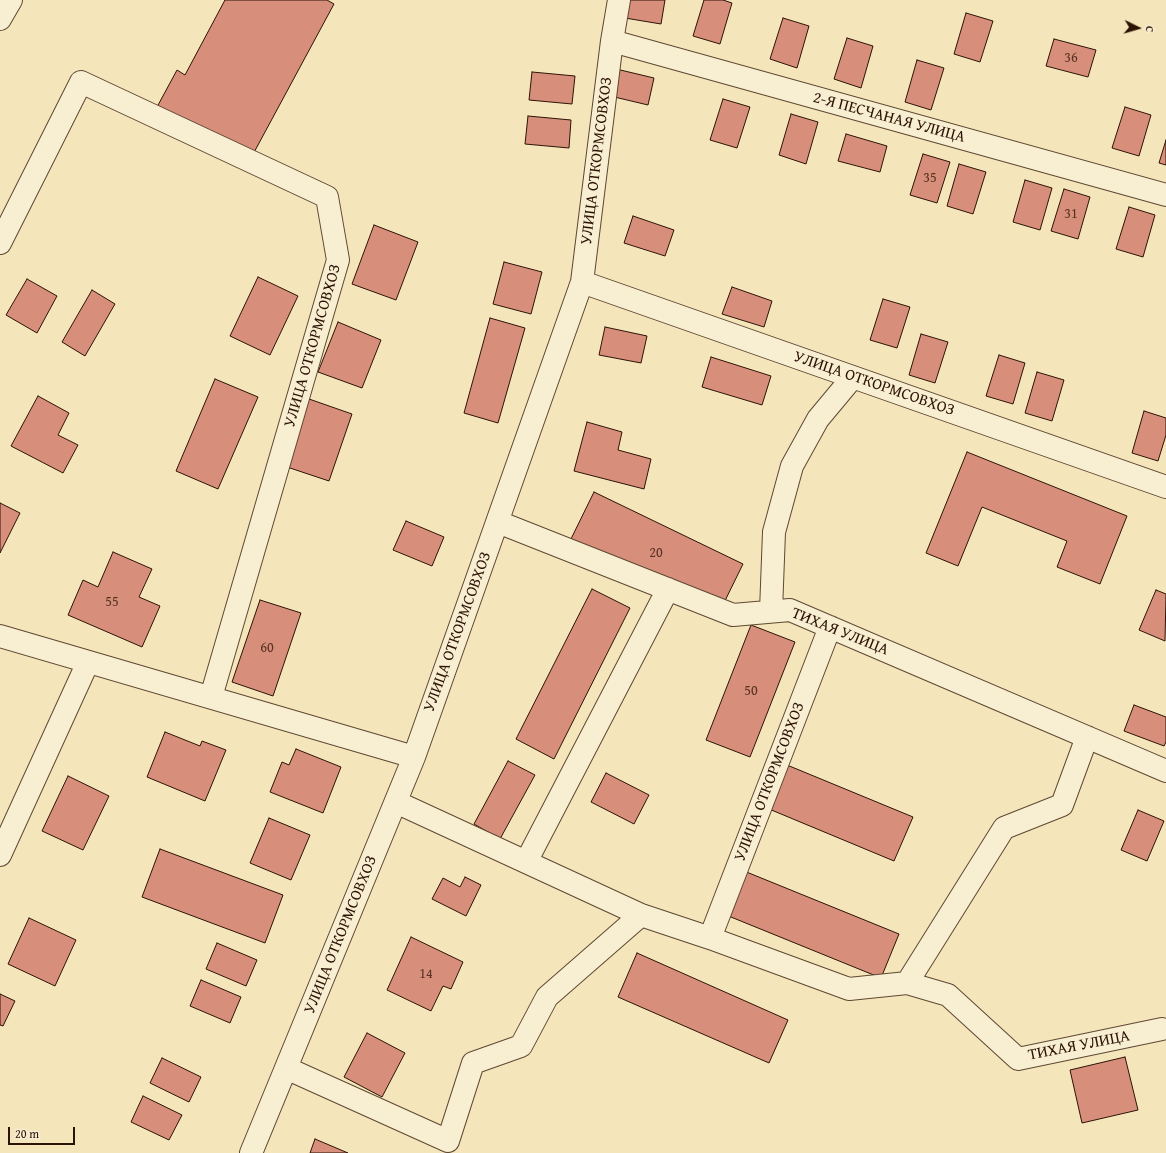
<!DOCTYPE html>
<html>
<head>
<meta charset="utf-8">
<style>
	body { margin:0 }
	#map { position:relative; width:1166px; height:1153px; overflow:hidden; background:#f5e5ba; font-family:"Gentium Book Plus",serif }
	canvas { display:block }
	.north { position:absolute; left:1118px; top:8px; width:40px; height:40px; -webkit-text-stroke:3px #f8eed2; paint-order:stroke; rotate:95deg; font-size:11px; font-weight:700; line-height:16px; text-align:center; color:#2c1305 }
	.north::after { content:''; display:block; margin:auto; width:14px; height:18px; background:#2c1305; clip-path:polygon(50% 0,100% 100%,50% 72%,0 100%) }
	.scale { position:absolute; left:8px; top:1127px; width:67px; height:18px; box-sizing:border-box; border:2px solid #2c1305; border-top:0; padding-left:5px; font-size:12px; line-height:14px; white-space:nowrap; color:#2c1305; -webkit-text-stroke:3px #f8eed2; paint-order:stroke }
</style>
</head>
<body>
<div id="map">
<canvas width="1166" height="1153"></canvas>
<div class="north">С</div>
<div class="scale">20 m</div>
</div>
<script>
const g = document.querySelector('canvas').getContext('2d');
g.lineJoin = 'round';
function paint(path, color) { g.fillStyle = color; g.fill(path, 'evenodd'); }
const poly = rows => new Path2D(rows.map(r => 'M' + r).join(''));
function strokePath(path, color, width, dash) { g.strokeStyle = color; g.lineWidth = width; g.lineCap = dash ? 'butt' : 'round'; g.setLineDash(dash || []); g.stroke(path); }
function write(font, color, halo, rows, align = 'center') {
  g.font = font + ' "Gentium Book Plus",serif'; g.lineWidth = 3; g.setLineDash([]); g.textBaseline = 'middle'; g.strokeStyle = halo; g.fillStyle = color; for (const [text, x, y, turn = 0] of rows) {
    g.save(); g.translate(x, y); g.rotate((+turn || 0) * Math.PI / 180); g.textAlign = isNaN(turn) ? turn : align; if (halo) g.strokeText(text, 0, 0); g.fillText(text, 0, 0); g.restore();
  }
}
const building = poly([
	[225,0,327,0,334,4,251,158,157,107,177,70,185,75,225,0],
	[622,0,665,0,661,24,619,17,622,0],
	[704,0,723,0,732,3,720,44,693,36,704,0],
	[966,13,993,21,980,62,954,54,966,13],
	[783,18,809,26,797,68,770,59,783,18],
	[847,38,873,46,861,88,834,79,847,38],
	[1054,39,1096,50,1088,77,1046,66,1054,39],
	[917,60,944,68,931,110,905,102,917,60],
	[612,68,654,78,648,105,606,95,612,68],
	[532,72,575,76,572,104,529,100,532,72],
	[723,99,750,107,737,148,710,140,723,99],
	[1125,107,1151,115,1139,156,1112,148,1125,107],
	[791,114,818,122,806,164,779,155,791,114],
	[528,116,571,120,569,148,525,144,528,116],
	[846,134,887,146,880,172,838,161,846,134],
	[1166,140,1166,165,1159,163,1166,140],
	[923,154,950,162,937,203,910,195,923,154],
	[959,164,986,172,973,214,947,206,959,164],
	[1025,180,1052,188,1040,230,1013,222,1025,180],
	[1064,189,1090,197,1078,239,1051,231,1064,189],
	[1129,207,1155,215,1143,257,1116,249,1129,207],
	[633,216,674,230,665,256,624,243,633,216],
	[374,225,418,242,396,300,352,284,374,225],
	[504,262,542,272,531,314,493,304,504,262],
	[258,277,298,296,270,355,230,336,258,277],
	[27,279,57,296,37,333,6,315,27,279],
	[732,287,772,301,764,327,722,314,732,287],
	[92,290,115,304,85,356,62,342,92,290],
	[883,299,910,307,897,348,870,340,883,299],
	[490,318,525,328,498,423,464,413,490,318],
	[338,322,381,340,362,388,318,372,338,322],
	[605,327,647,336,641,363,599,355,605,327],
	[921,334,948,342,935,383,909,375,921,334],
	[999,355,1025,363,1013,404,986,396,999,355],
	[711,357,771,376,762,405,702,387,711,357],
	[1037,372,1064,380,1052,421,1025,413,1037,372],
	[215,379,258,397,218,489,176,471,215,379],
	[38,396,69,413,58,435,78,445,63,473,11,446,38,396],
	[309,399,352,414,329,481,287,467,309,399],
	[1144,411,1166,418,1166,435,1158,461,1132,453,1144,411],
	[587,422,622,432,618,450,651,459,644,489,574,471,587,422],
	[967,452,1127,516,1100,584,1057,567,1067,541,982,507,958,566,926,553,967,452],
	[594,492,743,564,718,615,569,543,594,492],
	[0,503,20,513,0,553,0,503],
	[406,521,444,537,432,566,393,550,406,521],
	[113,552,152,569,139,597,160,606,142,647,68,615,83,580,98,587,113,552],
	[592,589,630,608,554,759,516,739,592,589],
	[1156,590,1166,594,1165,641,1139,630,1156,590],
	[260,600,301,613,273,696,232,682,260,600],
	[751,625,795,642,750,757,706,740,751,625],
	[1134,705,1166,717,1166,742,1164,746,1124,731,1134,705],
	[165,732,200,746,202,741,226,750,205,801,147,777,165,732],
	[296,749,341,767,323,813,270,792,282,762,289,765,296,749],
	[508,761,535,775,500,839,474,824,508,761],
	[787,765,913,817,894,861,769,809,787,765],
	[606,773,649,795,634,824,591,802,606,773],
	[68,776,109,796,83,850,42,831,68,776],
	[1138,810,1164,821,1147,861,1121,850,1138,810],
	[269,818,310,835,291,880,250,863,269,818],
	[160,849,283,895,265,943,142,897,160,849],
	[744,871,899,934,881,978,726,915,744,871],
	[465,877,481,885,466,916,432,899,443,878,460,887,465,877],
	[29,918,76,940,55,986,8,964,29,918],
	[411,937,463,962,451,989,443,986,431,1011,387,990,411,937],
	[217,943,257,960,246,986,206,969,217,943],
	[637,953,788,1020,769,1063,618,997,637,953],
	[201,980,241,997,230,1023,190,1006,201,980],
	[0,994,15,1001,3,1026,0,1025,0,994],
	[367,1033,405,1053,382,1097,344,1077,367,1033],
	[1125,1057,1138,1110,1082,1123,1070,1070,1125,1057],
	[162,1058,201,1077,189,1102,150,1083,162,1058],
	[143,1096,182,1115,169,1140,131,1122,143,1096],
	[315,1139,348,1153,310,1153,315,1139]
]);
const minor = poly([
	[0,19,11,0],
	[612,41,1166,195],
	[0,243,81,82,327,197,338,260,211,697],
	[582,282,1166,487],
	[498,522,733,615,790,610,1166,771],
	[771,611,774,532,792,466,818,419,853,377],
	[0,636,414,757],
	[1087,737,1062,805,1004,828,907,983,948,995,1018,1059,1162,1029],
	[396,802,641,915,710,938,849,989,907,983],
	[0,855,88,662],
	[526,862,668,589],
	[710,938,830,627],
	[286,1068,448,1141,473,1063,521,1046,547,997,641,915],
	[251,1153,414,757,582,282,612,41,619,0]
]);
const numberNames = [
	["36",1071,58],
	["35",930,178],
	["31",1071,214],
	["20",656,553],
	["55",112,602],
	["60",267,648],
	["50",751,691],
	["14",426,974]
];
const streetNames = [
	["2-Я ПЕСЧАНАЯ УЛИЦА",889,118,15],
	["УЛИЦА ОТКОРМСОВХОЗ",597,161,-83],
	["УЛИЦА ОТКОРМСОВХОЗ",313,346,-74],
	["УЛИЦА ОТКОРМСОВХОЗ",874,384,19],
	["УЛИЦА ОТКОРМСОВХОЗ",458,632,-70],
	["ТИХАЯ УЛИЦА",840,632,22],
	["УЛИЦА ОТКОРМСОВХОЗ",770,782,-69],
	["УЛИЦА ОТКОРМСОВХОЗ",341,935,-68],
	["ТИХАЯ УЛИЦА",1079,1046,-11]
];
paint(building, '#d78e7b');
strokePath(building, '#2c1305', 1);
strokePath(minor, '#5e4832', 24);
strokePath(minor, '#f8eed2', 22);
write('14px', '#573222', null, numberNames);
write('16px', '#2c1305', '#f8eed2', streetNames);
</script>
</body>
</html>
